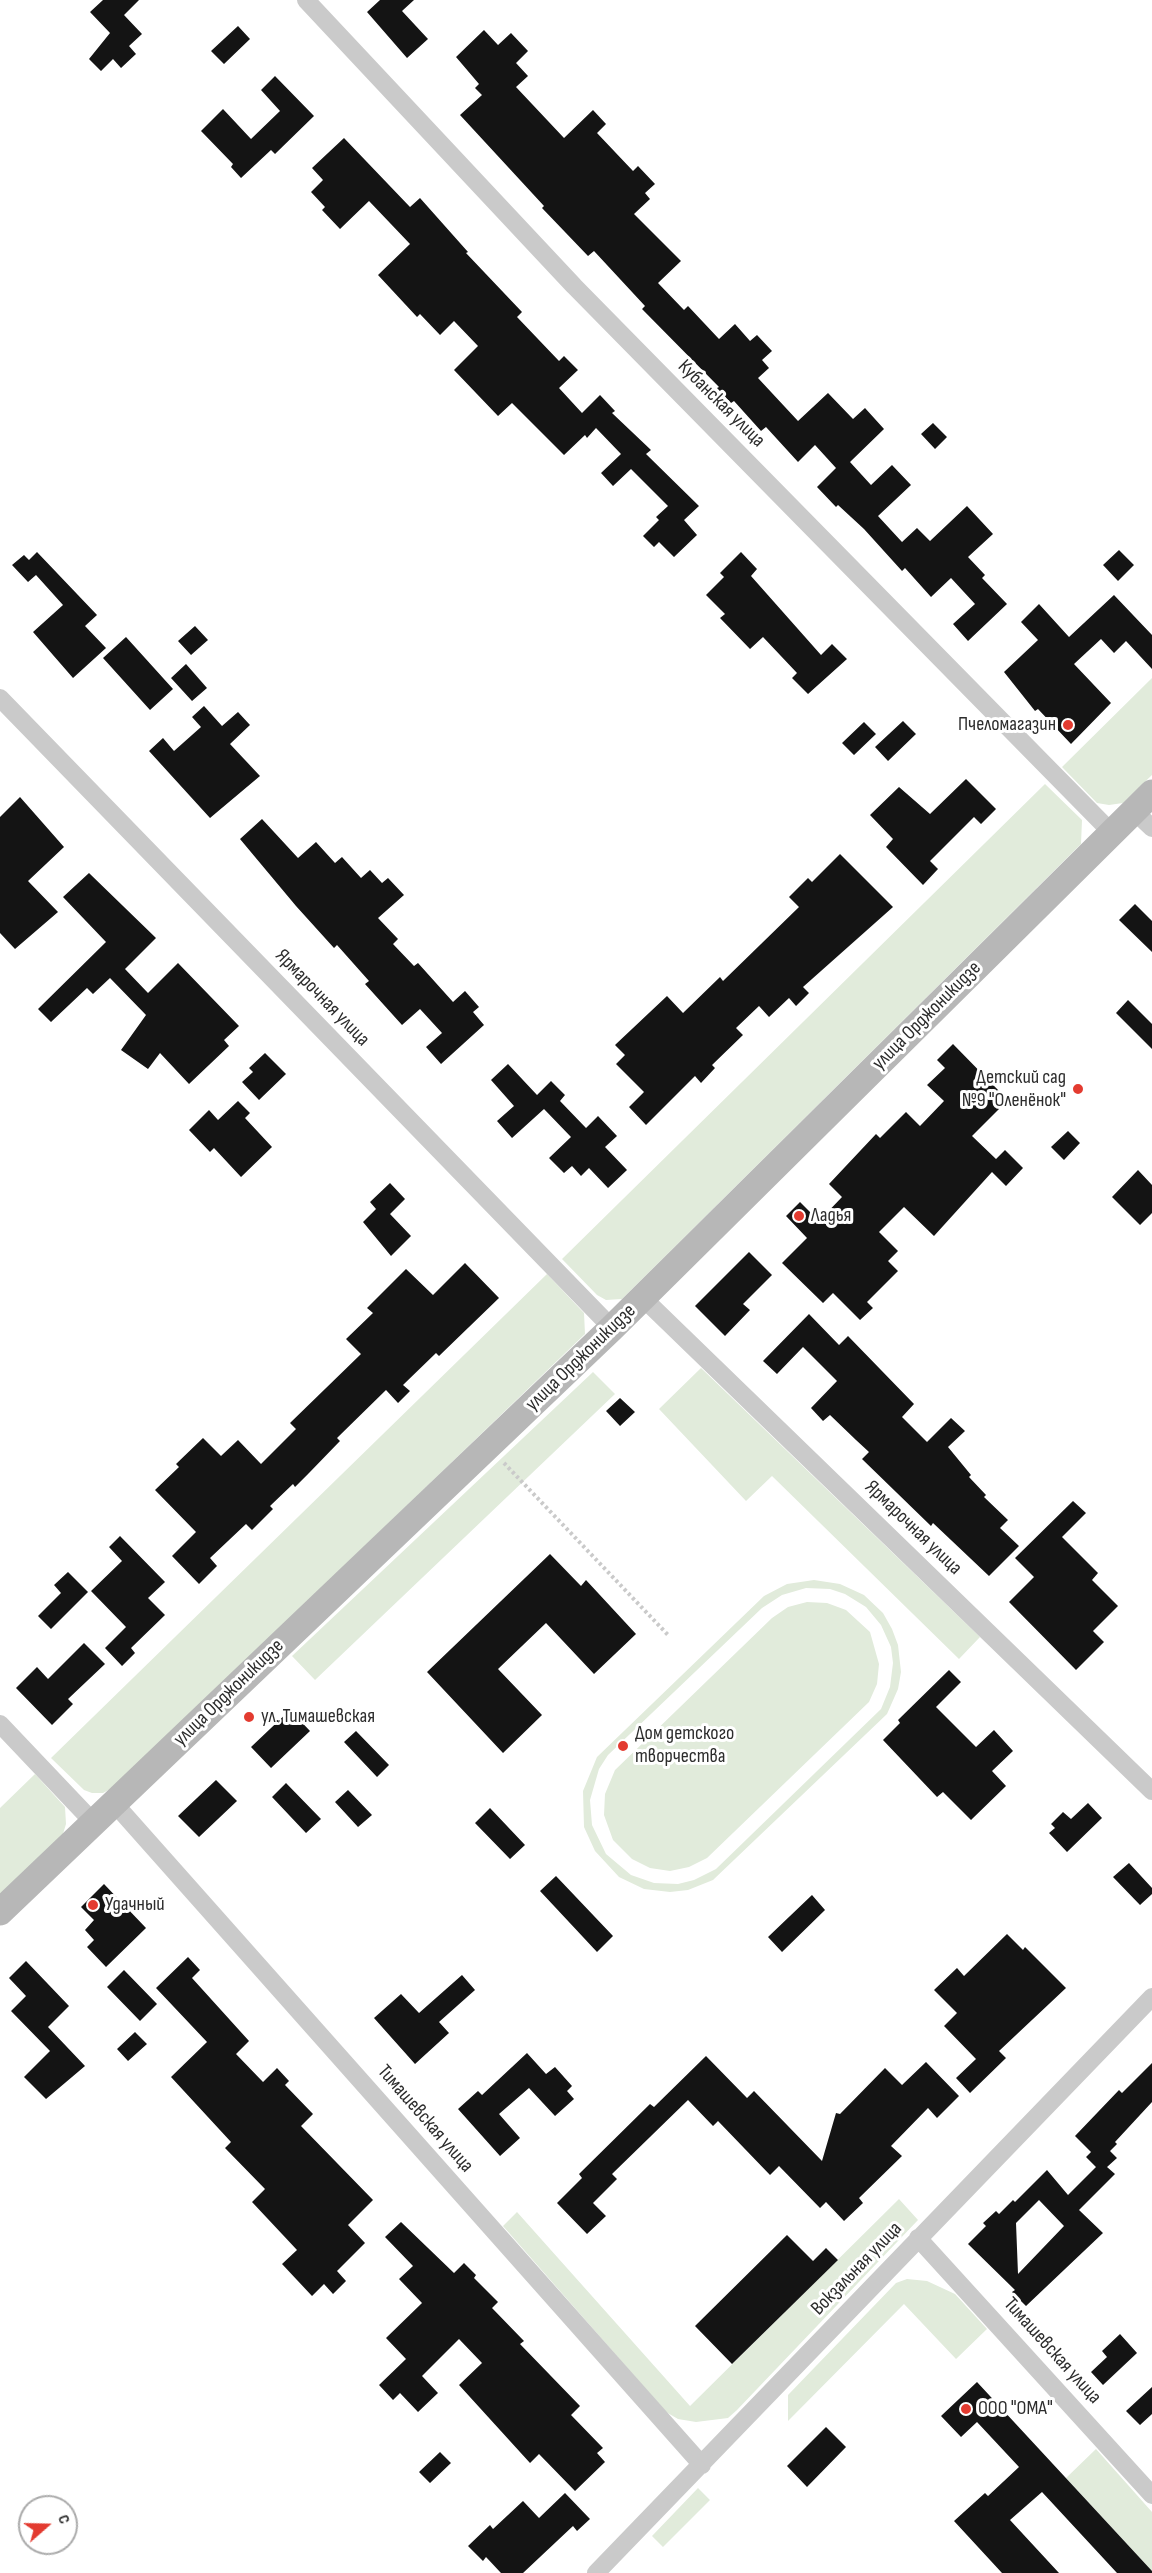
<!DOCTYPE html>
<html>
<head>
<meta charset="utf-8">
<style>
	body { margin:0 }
	#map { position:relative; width:1152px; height:2573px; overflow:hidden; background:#fff; font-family:"Sofia Sans Condensed",sans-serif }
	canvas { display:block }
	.north { position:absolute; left:18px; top:2495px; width:60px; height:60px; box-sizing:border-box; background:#fff; border:2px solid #ababab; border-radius:50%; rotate:70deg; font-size:16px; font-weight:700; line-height:24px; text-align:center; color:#2d2d2d }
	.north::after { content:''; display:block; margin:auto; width:21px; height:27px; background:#e33b30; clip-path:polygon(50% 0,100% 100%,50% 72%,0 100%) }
</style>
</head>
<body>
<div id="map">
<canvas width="1152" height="2573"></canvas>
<div class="north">С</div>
</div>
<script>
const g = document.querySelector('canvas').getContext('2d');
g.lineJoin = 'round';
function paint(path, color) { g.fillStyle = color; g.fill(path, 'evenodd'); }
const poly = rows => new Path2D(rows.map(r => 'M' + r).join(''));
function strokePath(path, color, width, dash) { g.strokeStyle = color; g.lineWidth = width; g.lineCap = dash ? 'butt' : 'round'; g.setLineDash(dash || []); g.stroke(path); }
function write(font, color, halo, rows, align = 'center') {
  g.font = font + ' "Sofia Sans Condensed",sans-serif'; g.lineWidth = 6; g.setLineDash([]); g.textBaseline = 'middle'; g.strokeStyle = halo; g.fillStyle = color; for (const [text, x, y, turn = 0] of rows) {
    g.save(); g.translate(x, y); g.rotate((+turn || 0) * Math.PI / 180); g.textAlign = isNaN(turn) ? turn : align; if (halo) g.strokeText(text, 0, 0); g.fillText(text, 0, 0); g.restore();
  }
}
const green = poly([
	[1152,678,1152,775,1123,803,1109,805,1097,803,1062,767],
	[1045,784,1082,820,1081,844,622,1299,606,1300,597,1295,562,1259],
	[547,1274,584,1313,585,1334,114,1787,103,1793,92,1793,84,1790,51,1758],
	[701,1368,980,1637,959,1659,772,1476,746,1501,659,1409],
	[593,1372,615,1394,315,1680,292,1656],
	[814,1580,840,1584,864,1595,883,1613,892,1629,898,1645,901,1672,898,1689,887,1714,713,1880,688,1890,670,1892,644,1889,619,1877,595,1851,584,1827,583,1791,597,1757,764,1596,787,1584],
	[806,1588,830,1589,845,1594,866,1607,881,1625,891,1647,893,1663,890,1687,881,1709,716,1869,694,1880,678,1884,654,1883,631,1875,606,1854,592,1825,590,1800,599,1769,608,1755,762,1608,782,1595],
	[807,1602,827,1603,846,1610,870,1632,879,1664,877,1684,869,1702,707,1858,689,1867,670,1871,650,1868,632,1859,613,1840,604,1815,605,1794,615,1770,772,1618,788,1607],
	[35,1774,65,1807,66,1824,62,1837,0,1895,0,1808],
	[899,2199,918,2220,737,2410,728,2418,696,2422,678,2419,666,2412,503,2226,517,2212,690,2406],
	[907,2279,927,2281,955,2294,987,2329,956,2359,904,2304,788,2421,788,2395,896,2283],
	[1096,2449,1152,2512,1152,2571,1066,2478],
	[698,2488,710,2500,663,2547,652,2536]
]);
const building = poly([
	[103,0,139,0,124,15,142,34,129,46,136,54,121,68,113,59,101,71,89,59,110,33,90,12],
	[380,0,414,0,402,11,428,39,407,58,367,12],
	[238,26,250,39,224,64,211,51],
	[484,30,498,45,511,33,528,51,516,63,528,76,516,87,564,138,593,110,606,124,597,133,633,171,638,166,655,184,645,193,650,199,634,214,681,261,658,283,684,310,688,306,719,339,735,324,750,341,757,335,772,351,762,360,769,368,758,378,798,421,828,393,853,419,865,408,884,429,850,462,871,485,892,465,911,485,878,516,902,542,917,528,930,541,967,506,993,534,968,557,985,575,982,578,1007,604,968,641,953,624,975,604,951,578,931,597,905,568,902,571,864,529,838,505,836,507,817,487,836,468,815,445,798,462,766,427,761,431,734,401,731,403,717,388,719,387,642,309,645,306,594,251,588,256,542,208,544,206,460,115,482,95,475,88,479,84,456,57],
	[275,76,314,116,275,154,271,150,241,178,231,167,233,164,201,131,223,109,251,139,280,111,261,90],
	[344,138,410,207,420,198,468,252,466,253,522,312,517,317,559,361,564,356,578,370,559,388,582,413,600,395,615,411,612,413,651,450,646,454,699,506,684,520,697,535,674,557,659,542,654,547,643,536,659,520,656,517,668,506,631,469,613,486,601,473,621,454,596,428,587,438,585,435,564,455,512,403,498,416,454,370,478,346,454,321,440,335,420,314,417,317,378,275,410,244,369,201,340,229,322,210,325,207,311,192,323,180,312,168],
	[933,423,947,437,935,449,921,434],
	[1119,550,1134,565,1118,581,1103,565],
	[37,552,97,615,85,626,106,648,73,678,33,632,63,605,36,575,28,582,12,565,24,555,29,560],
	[741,552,757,569,751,576,821,655,832,644,847,659,808,694,792,678,797,673,763,637,750,649,720,618,725,614,706,595,724,577,720,573],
	[1114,595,1152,635,1152,669,1126,641,1114,653,1101,639,1074,664,1111,703,1071,744,1038,709,1035,711,1004,672,1038,640,1021,622,1039,604,1069,637],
	[195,626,208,640,191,655,178,641],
	[126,637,173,689,150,710,103,658],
	[186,664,207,688,192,701,171,678],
	[204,706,222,726,238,712,250,725,230,744,260,776,210,818,149,751,163,738,174,751,201,727,192,717],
	[903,721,916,734,888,761,875,747],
	[864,722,876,734,854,755,842,743],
	[966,779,996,809,981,824,974,817,930,861,938,869,923,885,886,847,893,839,870,815,899,787,930,814],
	[20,797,64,847,28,881,58,912,15,949,0,933,0,817],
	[262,819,298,858,316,842,335,863,342,857,361,878,370,870,382,883,388,878,404,895,378,918,398,939,393,944,414,966,418,963,453,1002,465,991,479,1007,473,1012,484,1025,441,1064,426,1047,442,1033,420,1009,402,1025,365,984,369,981,337,945,334,948,296,906,240,839],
	[840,854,893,907,803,987,809,993,796,1006,789,998,769,1017,759,1006,736,1028,743,1035,712,1065,715,1068,701,1083,695,1076,646,1125,629,1107,644,1092,616,1064,625,1055,615,1045,667,996,683,1013,720,977,723,981,799,907,789,897,808,878,812,882],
	[89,873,156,938,125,969,148,993,178,963,239,1026,224,1040,229,1046,189,1084,160,1053,148,1069,121,1050,146,1015,110,978,93,994,87,988,51,1022,38,1009,106,942,63,897],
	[1135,904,1152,921,1152,952,1119,920],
	[1128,1000,1152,1024,1152,1049,1116,1013],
	[953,1044,999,1091,992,1098,1001,1107,972,1136,996,1159,1005,1150,1023,1168,1006,1186,992,1172,934,1236,904,1207,879,1232,898,1251,888,1261,898,1271,867,1302,873,1308,860,1320,833,1293,823,1303,782,1263,807,1238,786,1216,800,1202,819,1221,842,1197,829,1184,876,1134,880,1138,906,1112,920,1126,944,1101,927,1085,945,1068,937,1060],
	[265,1053,286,1074,259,1100,242,1082,253,1072,249,1068],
	[508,1064,537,1095,551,1081,565,1095,560,1101,586,1128,598,1116,617,1136,605,1147,627,1170,608,1188,589,1168,581,1176,572,1166,564,1173,549,1158,571,1137,544,1109,512,1138,497,1121,514,1106,491,1080],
	[238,1101,250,1113,245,1118,272,1147,241,1177,214,1148,210,1152,189,1130,209,1110,218,1120],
	[1068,1131,1080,1143,1064,1160,1051,1147],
	[1138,1170,1152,1185,1152,1213,1140,1225,1112,1197],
	[390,1183,405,1199,390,1214,411,1236,391,1256,363,1222,376,1209,370,1202],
	[749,1252,772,1275,743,1304,750,1310,725,1336,695,1306],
	[465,1263,499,1298,439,1356,436,1353,403,1385,410,1391,398,1403,386,1390,337,1438,340,1441,309,1473,295,1487,293,1484,270,1506,273,1509,252,1530,246,1524,210,1558,217,1566,199,1584,172,1556,196,1532,155,1490,179,1467,176,1464,203,1438,221,1456,238,1440,261,1464,296,1429,290,1423,361,1354,346,1339,373,1313,367,1308,406,1269,433,1295],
	[809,1314,839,1345,848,1336,914,1404,902,1417,927,1442,951,1418,965,1431,948,1447,971,1475,969,1477,986,1495,984,1497,1008,1520,1000,1528,1019,1546,989,1576,933,1523,931,1526,862,1459,869,1452,856,1440,830,1415,823,1421,811,1408,837,1381,803,1347,777,1374,763,1361],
	[620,1398,635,1412,620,1426,606,1411],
	[1073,1501,1086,1513,1062,1537,1098,1573,1092,1580,1118,1606,1093,1631,1104,1642,1076,1670,1009,1602,1034,1577,1015,1558],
	[120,1536,165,1582,148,1598,165,1615,131,1648,135,1653,122,1666,105,1648,126,1627,91,1591,122,1561,109,1547],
	[550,1554,581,1586,586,1580,636,1634,594,1674,546,1623,498,1669,542,1715,503,1753,427,1672],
	[68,1572,88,1592,51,1629,38,1616,61,1593,54,1585],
	[84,1643,105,1664,68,1699,73,1704,52,1725,16,1688,37,1667,48,1679],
	[949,1670,961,1682,936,1707,976,1747,994,1730,1013,1751,992,1771,1006,1786,971,1820,943,1792,937,1797,883,1740,900,1723,898,1720],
	[290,1710,310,1731,271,1768,251,1747],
	[356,1731,389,1765,377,1777,344,1742],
	[216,1780,237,1801,199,1837,178,1816],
	[286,1783,321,1819,306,1833,272,1797],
	[348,1790,372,1815,358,1827,335,1802],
	[1088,1803,1102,1818,1067,1852,1049,1833,1055,1828,1051,1824,1063,1812,1071,1819],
	[490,1808,525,1845,510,1859,475,1823],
	[1129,1863,1152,1888,1152,1894,1140,1905,1113,1877],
	[556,1876,613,1936,597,1952,540,1891],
	[104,1884,146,1928,106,1967,87,1947,94,1940,85,1930,94,1920,81,1907],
	[812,1895,825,1910,782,1952,768,1937],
	[1007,1934,1023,1950,1025,1947,1066,1988,999,2051,1006,2058,970,2093,956,2078,976,2059,944,2026,957,2013,934,1990,957,1968,964,1976],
	[188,1957,200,1970,192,1978,249,2041,236,2054,263,2082,277,2068,289,2081,285,2085,313,2114,301,2126,373,2200,348,2225,365,2243,337,2271,346,2281,333,2294,324,2284,312,2296,282,2264,297,2250,252,2202,265,2189,225,2148,231,2142,171,2077,207,2042,156,1988],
	[26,1961,69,2006,48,2027,85,2066,46,2099,24,2077,50,2051,11,2011,26,1996,9,1978],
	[124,1970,157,2004,140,2021,107,1987],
	[462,1975,475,1990,439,2022,449,2033,415,2064,374,2018,401,1994,419,2013],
	[135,2032,147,2044,128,2061,117,2049],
	[527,2053,546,2074,555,2067,572,2086,567,2091,574,2099,555,2116,529,2088,499,2114,520,2138,500,2156,458,2109,478,2091,482,2095],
	[706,2056,747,2098,754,2091,822,2161,836,2113,840,2114,885,2068,902,2085,926,2062,959,2096,937,2118,928,2108,891,2146,902,2156,859,2198,863,2203,844,2221,826,2202,820,2208,779,2166,770,2175,718,2121,713,2126,688,2100,612,2174,617,2179,593,2203,606,2216,587,2234,557,2203,582,2178,579,2174,650,2104,654,2107],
	[1152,2063,1152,2102,1115,2142,1117,2144,1110,2151,1117,2158,1107,2167,1115,2174,1079,2210,1103,2233,1026,2306,1012,2292,1015,2290,968,2244,986,2226,983,2223,996,2211,999,2214,1013,2200,1015,2202,1047,2170,1068,2195,1096,2167,1086,2157,1091,2152,1075,2136,1119,2090,1122,2093],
	[1039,2200,1064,2226,1018,2274,1016,2223],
	[401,2222,454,2273,464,2263,476,2275,474,2278,498,2302,492,2308,524,2341,520,2344,580,2406,571,2415,603,2448,597,2453,605,2462,575,2491,539,2454,530,2463,459,2385,482,2363,459,2339,422,2376,438,2393,418,2412,400,2393,393,2400,379,2385,406,2359,386,2338,422,2303,399,2279,413,2266,385,2237],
	[787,2235,813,2261,826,2248,838,2260,732,2364,695,2326],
	[1120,2334,1137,2353,1103,2385,1091,2372,1107,2357,1102,2351],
	[977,2382,1152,2571,1152,2573,1117,2573,1042,2492,1010,2520,1059,2573,1002,2573,954,2521,985,2493,988,2496,1019,2467,977,2422,961,2437,941,2416],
	[1152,2387,1152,2414,1140,2425,1126,2411],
	[826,2427,846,2447,807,2487,787,2466],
	[440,2452,451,2463,430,2483,419,2472],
	[565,2493,590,2519,577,2531,573,2526,523,2573,501,2573,486,2557,483,2561,468,2546,490,2525,493,2529,523,2501,539,2518]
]);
const path = poly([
	[504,1463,669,1636]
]);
const street = poly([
	[306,0,574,286,1112,833],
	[0,698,612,1328],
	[1134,811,1152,828],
	[643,1298,1152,1791],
	[0,1724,94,1823],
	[114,1803,702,2465],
	[918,2238,1152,2495],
	[596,2573,1152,1997]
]);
const secondary = poly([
	[0,1912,612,1328,1152,793]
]);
const markers = [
	[1068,725,6,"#e33b30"],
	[1078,1089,6,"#e33b30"],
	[799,1216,6,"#e33b30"],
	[249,1717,6,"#e33b30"],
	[623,1746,6,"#e33b30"],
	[93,1905,6,"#e33b30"],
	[966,2409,6,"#e33b30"]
];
const streetNames = [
	["Кубанская улица",721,404,45],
	["Ярмарочная улица",322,998,46],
	["улица Орджоникидзе",927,1016,-45],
	["улица Орджоникидзе",581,1358,-44],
	["Ярмарочная улица",913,1528,44],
	["улица Орджоникидзе",229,1693,-44],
	["Тимашевская улица",425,2119,49],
	["Вокзальная улица",857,2269,-46],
	["Тимашевская улица",1052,2351,48]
];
const poiNames = [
	["Пчеломагазин",1056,725,"right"],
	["Детский сад",1066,1078,"right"],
	["№9 \"Оленёнок\"",1066,1101,"right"],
	["Ладья",811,1216],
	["ул. Тимашевская",261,1717],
	["Дом детского",635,1734],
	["творчества",635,1757],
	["Удачный",105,1905],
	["ООО \"ОМА\"",978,2409]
];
paint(green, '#e1ebdb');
paint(building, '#141414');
strokePath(path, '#cacaca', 4, [3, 3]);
strokePath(street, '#cacaca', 18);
strokePath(secondary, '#b7b7b7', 27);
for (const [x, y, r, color] of markers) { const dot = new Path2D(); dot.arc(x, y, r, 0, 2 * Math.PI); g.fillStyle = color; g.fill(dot); strokePath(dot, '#fff', 2); }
write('20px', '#2d2d2d', '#fff', streetNames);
write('20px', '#2d2d2d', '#fff', poiNames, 'left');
</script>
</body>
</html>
